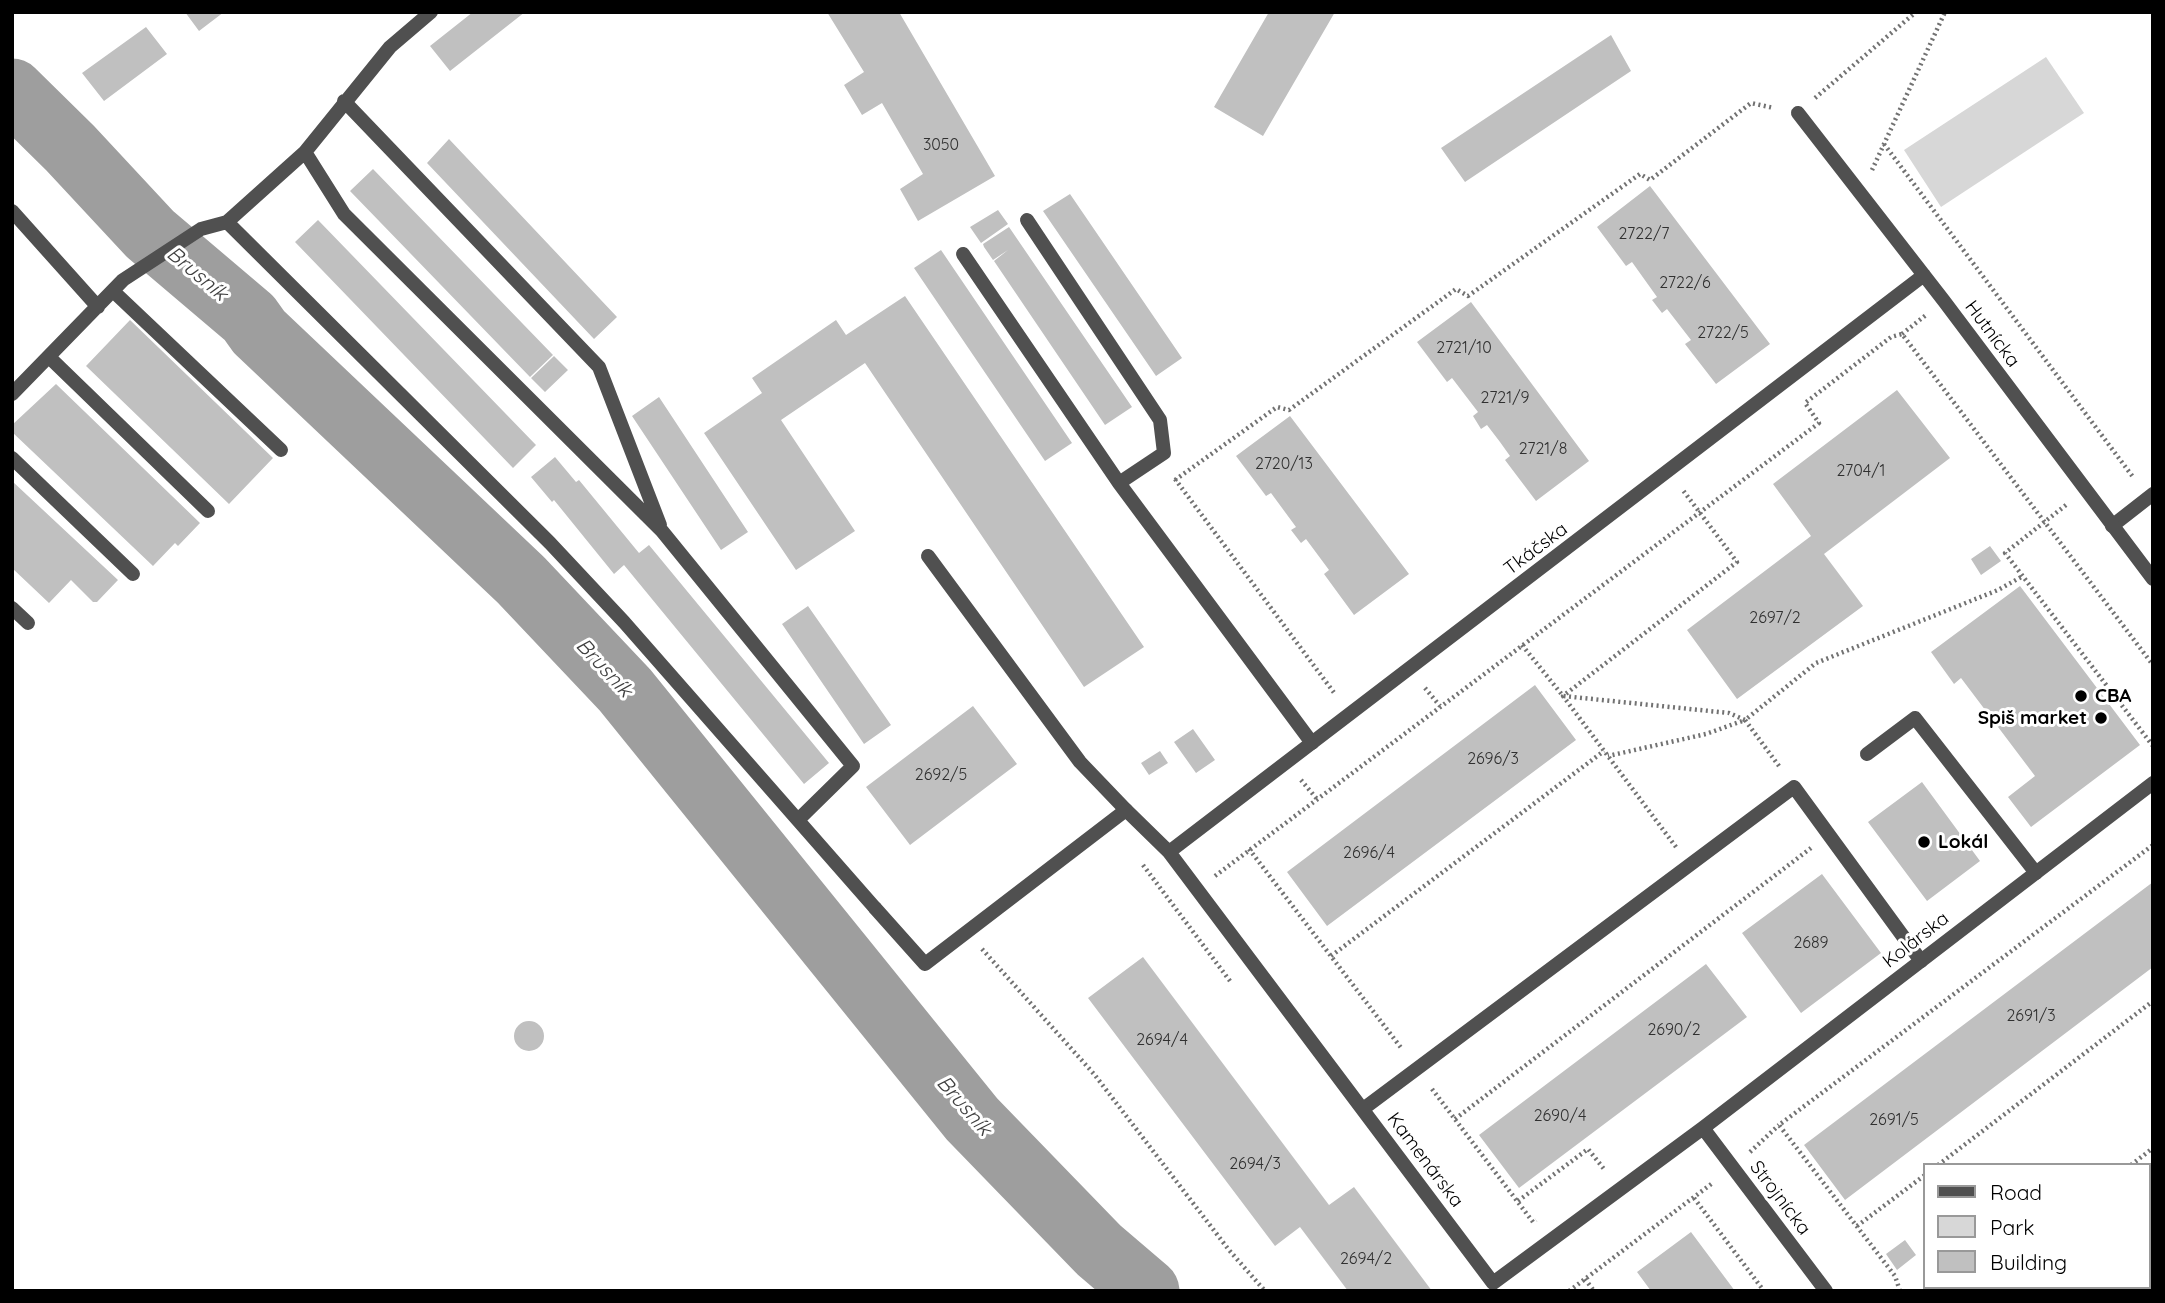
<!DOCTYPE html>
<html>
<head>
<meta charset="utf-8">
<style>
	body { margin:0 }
	#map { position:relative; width:2165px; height:1303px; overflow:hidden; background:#fff; font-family:Quicksand,sans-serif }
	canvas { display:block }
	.frame { position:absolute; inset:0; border:14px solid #000; pointer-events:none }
	.legend { position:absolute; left:1923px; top:1163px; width:228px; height:126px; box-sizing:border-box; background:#fff; border:2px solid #999; margin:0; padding:9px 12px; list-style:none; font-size:21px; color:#000 }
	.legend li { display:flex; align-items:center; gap:14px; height:35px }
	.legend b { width:35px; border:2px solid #999 }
</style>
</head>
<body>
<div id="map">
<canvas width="2165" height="1303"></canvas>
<div class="frame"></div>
<ul class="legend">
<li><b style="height:9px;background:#505050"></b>Road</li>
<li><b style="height:19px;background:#d7d7d7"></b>Park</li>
<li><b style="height:19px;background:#c0c0c0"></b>Building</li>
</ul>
</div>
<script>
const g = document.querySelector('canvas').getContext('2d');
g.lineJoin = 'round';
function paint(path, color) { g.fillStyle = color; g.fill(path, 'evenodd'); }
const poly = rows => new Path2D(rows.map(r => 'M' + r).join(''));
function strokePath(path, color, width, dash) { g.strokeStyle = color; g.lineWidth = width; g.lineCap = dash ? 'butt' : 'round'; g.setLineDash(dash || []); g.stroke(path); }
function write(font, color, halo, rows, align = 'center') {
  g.font = font + ' Quicksand,sans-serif'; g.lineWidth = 6; g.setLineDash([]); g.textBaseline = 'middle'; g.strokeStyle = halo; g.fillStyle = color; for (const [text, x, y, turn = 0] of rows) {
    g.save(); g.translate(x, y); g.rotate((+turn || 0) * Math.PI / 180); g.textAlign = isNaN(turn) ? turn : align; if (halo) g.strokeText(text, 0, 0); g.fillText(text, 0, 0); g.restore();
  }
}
const green = poly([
	[2046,57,2084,113,1941,207,1904,150]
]);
const river = poly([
	[12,91,70,148,150,234,249,318,259,332,521,580,625,690,972,1119,1099,1250,1147,1291]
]);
const building = poly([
	[185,12,224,12,199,31],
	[473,12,525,12,450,71,430,46],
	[827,12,899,12,995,176,918,221,900,189,923,174,882,103,862,115,844,85,864,72],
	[1269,12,1335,12,1263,136,1214,107],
	[146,27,167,54,104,101,82,73],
	[1611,35,1631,71,1465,182,1441,148],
	[449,139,617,317,594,339,427,163],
	[373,169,553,355,530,377,350,191],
	[1650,186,1770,344,1716,384,1685,344,1691,340,1667,309,1662,313,1652,300,1657,297,1632,262,1626,266,1597,227],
	[1070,194,1182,358,1156,376,1043,211],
	[998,210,1008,224,981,243,970,227],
	[318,220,536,445,513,468,295,242],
	[1009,227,1132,407,1105,425,994,261,1008,250,993,260,984,247,983,244],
	[941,250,1072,443,1045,461,914,268],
	[905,296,1144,647,1084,687,865,363,781,420,855,531,796,570,704,433,762,393,752,378,836,320,846,335],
	[1471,302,1589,461,1536,501,1505,460,1510,456,1500,442,1487,425,1481,429,1473,416,1478,412,1452,378,1447,382,1417,342],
	[130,320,273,458,229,504,86,366],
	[554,356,568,370,545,392,531,378],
	[56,384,200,523,178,546,175,543,153,566,12,432,12,425],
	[1897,390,1950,458,1824,554,1863,606,1737,699,1687,630,1811,536,1773,484],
	[659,397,748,532,721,550,632,416],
	[1290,416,1409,574,1354,615,1324,574,1329,570,1306,539,1301,543,1291,530,1296,527,1271,493,1266,496,1236,456],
	[555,457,576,482,579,480,639,553,649,545,829,763,804,784,624,565,614,574,554,500,552,502,531,477],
	[12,481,118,580,97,602,93,602,71,580,49,603,12,568],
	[1990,546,2001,561,1981,575,1971,559],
	[2020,586,2140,745,2031,827,2008,797,2035,776,1961,678,1954,684,1931,652],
	[808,606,891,725,864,744,782,624],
	[1535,685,1576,740,1327,926,1287,872],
	[973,706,1017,764,910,845,866,787],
	[1193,729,1215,760,1196,773,1174,742],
	[1160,751,1168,763,1149,775,1141,763],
	[1922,782,1980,861,1927,901,1868,822],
	[1822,874,1881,953,1801,1013,1742,933],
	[2153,882,2153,967,1845,1200,1804,1145],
	[1143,957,1329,1205,1354,1187,1432,1291,1348,1291,1300,1227,1275,1246,1088,998],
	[1706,964,1747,1017,1519,1188,1479,1135],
	'514 1036a15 15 0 1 1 30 0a15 15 0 1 1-30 0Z',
	[2149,1201,2153,1206,2153,1291,2148,1291,2146,1287,2149,1287],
	[1691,1232,1735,1291,1651,1291,1637,1272],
	[1905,1240,1916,1255,1897,1270,1886,1254],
	[2041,1287,2145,1287,2140,1291,2044,1291]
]);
const path = poly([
	[1815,98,1916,12],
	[1884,144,2133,477],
	[1872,170,1945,12],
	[1902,334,1926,315],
	[1175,479,1335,694],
	[1175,480,1277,407,1289,410,1456,289,1468,296,1640,174,1650,180,1751,103,1774,108],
	[2066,505,2005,553,2153,746],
	[1522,645,1563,696,1729,713,1745,720,1706,734,1608,756],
	[1425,688,1440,706],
	[1779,766,1745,720,1816,663,1998,590,2023,576],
	[1301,780,1317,799],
	[1676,847,1563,696,1737,562,1682,489],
	[1249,849,1402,1049],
	[1143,865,1230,981],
	[1215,876,1819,423,1805,403,1891,337,1902,334,2153,665],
	[982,949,1094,1074,1229,1250,1265,1291],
	[1331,956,1604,751],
	[1432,1089,1533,1222,1536,1220],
	[1455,1119,1811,848],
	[1750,1152,1779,1125],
	[1938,1165,2153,1001],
	[2131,1165,2153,1148],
	[1694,1198,1764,1291],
	[1518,1201,1588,1149,1604,1169],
	[1857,1226,1925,1175],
	[1585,1279,1594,1291],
	[1569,1291,1714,1182],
	[1900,1291,1895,1276,1779,1125,2153,845],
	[1960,1291,1965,1287]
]);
const lane = poly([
	[344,101,599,367,660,525],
	[305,152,344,214,662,531,853,766,798,820],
	[12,211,98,307],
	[1027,220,1160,420,1164,453,1119,483],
	[227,222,550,543,624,622,875,908],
	[963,254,1119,483,1312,743],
	[113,291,281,450],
	[49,357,208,511],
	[12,394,123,280,201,229,227,222,305,152,390,47,431,12],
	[12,458,133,574],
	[2112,526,2153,494],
	[928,556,1080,762,1126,810],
	[12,608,28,623],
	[1867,754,1915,718,2036,873],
	[1363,1109,1794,787,1921,961]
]);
const street = poly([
	[1798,113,1944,301,2153,579],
	[1169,852,1924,275],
	[875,908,925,964,1126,810,1169,852,1493,1283,1703,1128,2153,783],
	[1703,1128,1826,1291]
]);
const markers = [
	[2081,696,7,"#000"],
	[2101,718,7,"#000"],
	[1924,842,7,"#000"]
];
const numberNames = [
	["3050",941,145],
	["2722/7",1644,234],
	["2722/6",1685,283],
	["2722/5",1723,333],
	["2721/10",1464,348],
	["2721/9",1505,398],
	["2721/8",1543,449],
	["2720/13",1284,464],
	["2704/1",1861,471],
	["2697/2",1775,618],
	["2696/3",1493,759],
	["2692/5",941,775],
	["2696/4",1369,853],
	["2689",1811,943],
	["2691/3",2031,1016],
	["2690/2",1674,1030],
	["2694/4",1162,1040],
	["2690/4",1560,1116],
	["2691/5",1894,1120],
	["2694/3",1255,1164],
	["2694/2",1366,1259]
];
const streetNames = [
	["Hutnícka",1992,334,53],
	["Tkáčska",1536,549,-37],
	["Kolárska",1916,940,-38],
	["Kamenárska",1425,1160,53],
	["Strojnícka",1780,1198,53]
];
const poiNames = [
	["CBA",2095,696],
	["Spiš market",2087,718,"right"],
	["Lokál",1938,842]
];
const waterNames = [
	["Brusník",197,274,40],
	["Brusník",604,668,47],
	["Brusník",964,1106,49]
];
paint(green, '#d7d7d7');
strokePath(river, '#9e9e9e', 65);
paint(building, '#c0c0c0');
strokePath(path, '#727272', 4.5, [2, 3.5]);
strokePath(lane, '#505050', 14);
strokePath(street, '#505050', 14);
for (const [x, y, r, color] of markers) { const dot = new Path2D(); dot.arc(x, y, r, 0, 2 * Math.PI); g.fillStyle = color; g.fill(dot); strokePath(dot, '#fff', 2.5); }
write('16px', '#303030', null, numberNames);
write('19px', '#000', '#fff', streetNames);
write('bold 19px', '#000', '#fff', poiNames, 'left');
write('italic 21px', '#3f3f3f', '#fff', waterNames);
</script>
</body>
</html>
